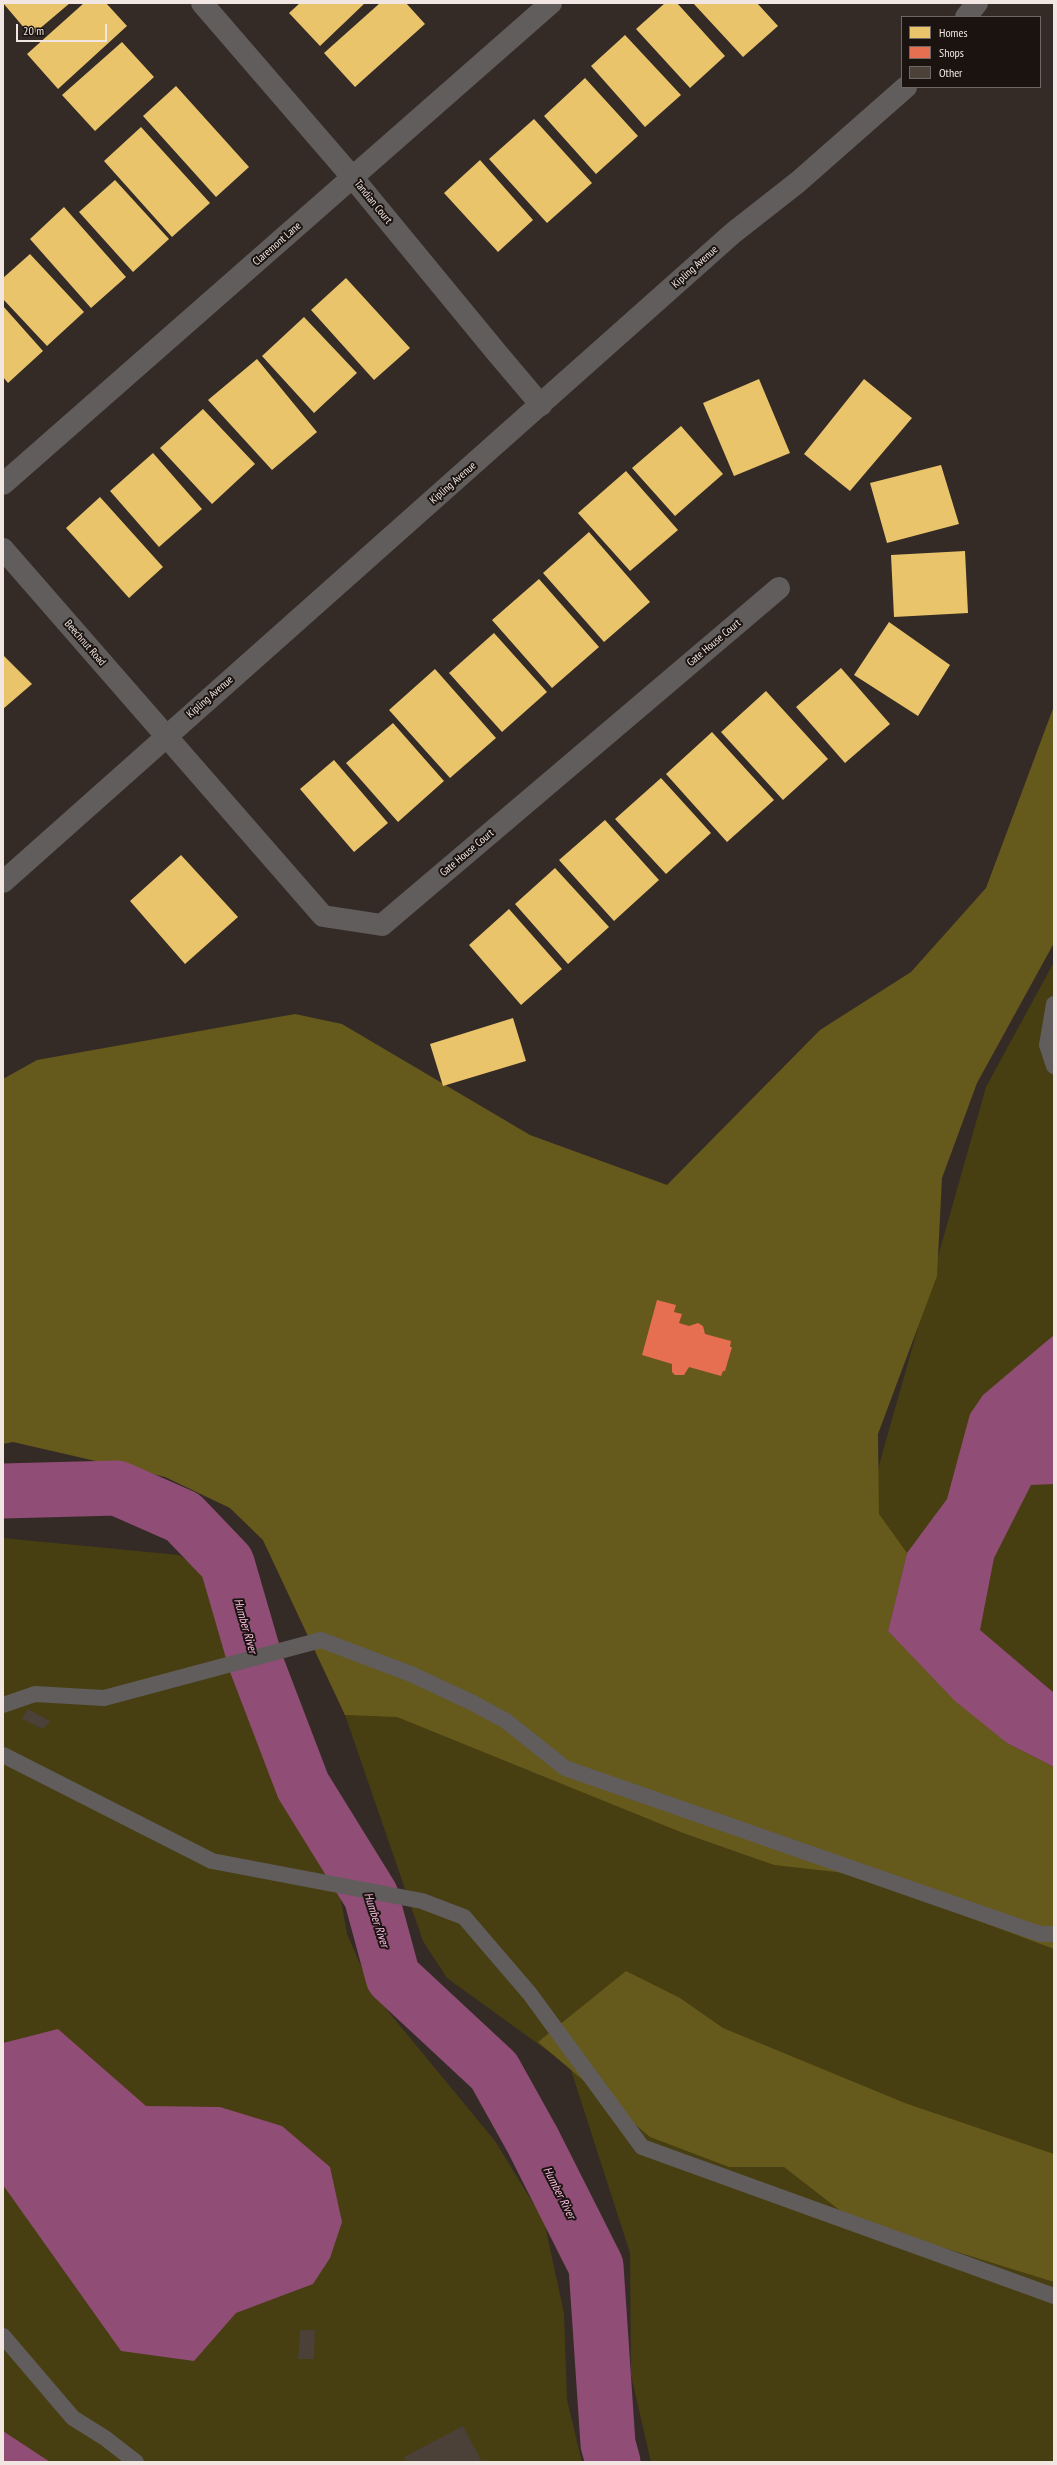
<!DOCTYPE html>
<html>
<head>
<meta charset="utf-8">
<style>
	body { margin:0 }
	#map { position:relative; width:1057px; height:2465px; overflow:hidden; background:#342b27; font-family:"PT Sans Narrow",sans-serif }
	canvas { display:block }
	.frame { position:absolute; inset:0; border:4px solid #f1e6e2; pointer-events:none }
	.legend { position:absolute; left:901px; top:16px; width:140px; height:72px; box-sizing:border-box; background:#1a1310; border:1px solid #706764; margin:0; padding:5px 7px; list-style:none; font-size:12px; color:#f1e6e2 }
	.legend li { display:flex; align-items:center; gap:8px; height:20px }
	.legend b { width:20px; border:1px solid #706764 }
	.scale { position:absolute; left:16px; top:24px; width:91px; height:18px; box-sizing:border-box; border:2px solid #f1e6e2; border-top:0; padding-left:5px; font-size:12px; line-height:14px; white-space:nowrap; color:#f1e6e2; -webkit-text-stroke:3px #1a1310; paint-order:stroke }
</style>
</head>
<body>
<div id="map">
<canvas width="1057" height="2465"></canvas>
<div class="frame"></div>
<ul class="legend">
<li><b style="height:11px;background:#e9c46a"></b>Homes</li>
<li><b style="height:11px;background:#e76f51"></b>Shops</li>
<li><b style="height:11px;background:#4b4139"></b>Other</li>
</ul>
<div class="scale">20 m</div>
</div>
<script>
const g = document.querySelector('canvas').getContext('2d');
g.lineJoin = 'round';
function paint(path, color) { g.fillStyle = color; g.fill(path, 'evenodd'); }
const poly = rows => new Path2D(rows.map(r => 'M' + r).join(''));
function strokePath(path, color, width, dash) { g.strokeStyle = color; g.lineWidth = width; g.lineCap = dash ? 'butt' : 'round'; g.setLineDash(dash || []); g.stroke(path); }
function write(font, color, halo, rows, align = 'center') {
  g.font = font + ' "PT Sans Narrow",sans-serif'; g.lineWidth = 4; g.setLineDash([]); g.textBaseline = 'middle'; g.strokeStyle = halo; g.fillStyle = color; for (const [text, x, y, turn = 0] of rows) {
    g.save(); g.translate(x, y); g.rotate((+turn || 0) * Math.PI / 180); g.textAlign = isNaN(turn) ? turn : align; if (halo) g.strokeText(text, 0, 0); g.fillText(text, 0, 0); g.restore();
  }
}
const green = poly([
	[1054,962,1054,2462,651,2462,631,2375,630,2253,570,2067,447,1978,423,1941,345,1715,263,1540,230,1508,842,1596,986,1087],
	[3,1538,179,1555,235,1591,331,1844,347,1934,373,1993,495,2141,544,2221,564,2313,567,2400,582,2462,3,2462]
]);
const forest = poly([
	[1054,706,1054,943,977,1083,942,1178,937,1276,878,1434,879,1514,907,1553,888,1631,1007,1743,1054,1767,1054,1949,854,1874,774,1865,683,1833,397,1717,345,1715,263,1540,230,1508,165,1477,13,1442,3,1444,3,1079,37,1060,295,1014,342,1024,530,1135,667,1185,820,1030,911,972,986,888],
	[626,1971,680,1998,723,2028,905,2103,1054,2154,1054,2282,899,2234,842,2212,784,2167,729,2167,650,2137,538,2042]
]);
const water = poly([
	[1054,1335,1054,1484,1031,1485,994,1558,980,1630,1054,1693,1054,1767,1007,1743,955,1701,888,1631,907,1553,947,1499,970,1414,983,1395],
	[58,2029,146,2106,220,2107,282,2126,330,2167,342,2222,330,2258,313,2284,236,2313,194,2361,121,2351,3,2185,3,2043],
	[3,2431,50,2462,3,2462]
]);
const homes = poly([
	[3,3,70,3,31,36],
	[84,3,106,3,127,26,58,89,27,54],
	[300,3,365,3,320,46,289,13],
	[380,3,406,3,425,24,355,87,324,53],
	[665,3,677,3,725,56,690,88,636,29],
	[693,3,757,3,778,26,743,57],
	[625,35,681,95,645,127,591,66],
	[122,42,154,77,95,131,62,95],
	[585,78,638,136,596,174,544,116],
	[176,86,249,167,216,197,143,116],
	[534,119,592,183,547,223,489,159],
	[141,127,210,203,172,237,104,161],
	[480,160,533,220,498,252,444,193],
	[115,180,169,239,133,272,79,212],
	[64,207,126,277,91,308,30,239],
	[30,254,84,312,47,346,3,299,3,278],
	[346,278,410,348,374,380,311,310],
	[3,306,43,351,8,383,3,377],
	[304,317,357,373,314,413,262,356],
	[257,359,317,432,272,470,208,400],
	[759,379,790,453,734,476,703,403],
	[864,379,912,418,850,491,804,454],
	[203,409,255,464,212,504,160,448],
	[681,426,723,474,675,516,632,468],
	[153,453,202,509,159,547,110,491],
	[941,465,959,524,887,543,870,483],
	[626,471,678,530,630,571,578,513],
	[100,497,163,567,129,598,66,528],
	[589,532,650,602,604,642,543,573],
	[965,551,968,613,894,617,891,555],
	[539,579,599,647,552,688,492,620],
	[889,622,950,665,918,716,854,675],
	[494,633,547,692,502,732,449,673],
	[3,655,32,684,3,709],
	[841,668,890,724,845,763,796,707],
	[435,669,496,738,450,778,389,710],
	[766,691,828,759,783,800,721,732],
	[393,723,444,781,398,822,346,763],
	[712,732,774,800,727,842,666,774],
	[334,760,388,823,354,852,300,789],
	[661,778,711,833,666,874,615,819],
	[605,820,659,880,614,921,559,860],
	[181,855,238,917,185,964,130,901],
	[555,868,609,927,568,964,515,904],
	[509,909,562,969,521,1005,469,945],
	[513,1018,526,1061,443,1086,430,1044]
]);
const shops = poly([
	[657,1300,676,1305,674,1312,682,1314,679,1323,689,1326,698,1323,703,1326,705,1334,731,1341,730,1347,732,1347,725,1371,723,1371,721,1376,689,1367,684,1375,675,1375,672,1372,672,1364,642,1355]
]);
const river = poly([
	[3,1491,117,1488,183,1517,227,1563,256,1663,303,1786,371,1896,393,1977,494,2071,533,2141,596,2266,608,2444,613,2462]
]);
const building = poly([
	[28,1709,50,1721,43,1729,22,1719],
	[300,2330,315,2330,314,2359,298,2359],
	[463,2426,482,2462,407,2462,404,2457]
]);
const service = poly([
	[1054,1004,1047,1045,1054,1066],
	[3,1705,35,1694,104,1698,321,1640,411,1674,473,1703,506,1721,565,1768,1040,1934,1054,1934],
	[3,1755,212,1861,422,1901,464,1917,530,1994,642,2147,1054,2296],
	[3,2336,73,2418,105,2438,136,2462]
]);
const minor = poly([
	[202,3,353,178,497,353,541,405],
	[3,484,551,3],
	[3,549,323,916,382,925,779,588]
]);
const tertiary = poly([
	[966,17,977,3],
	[3,882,733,233,798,182,906,87]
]);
const streetNames = [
	["Tandian Court",373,202,51],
	["Claremont Lane",277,244,-41],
	["Kipling Avenue",695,267,-42],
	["Kipling Avenue",453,483,-41],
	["Beechnut Road",85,643,49],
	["Gate House Court",714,643,-40],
	["Kipling Avenue",210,697,-41],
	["Gate House Court",467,853,-40]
];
const waterNames = [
	["Humber River",245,1626,74],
	["Humber River",376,1920,72],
	["Humber River",559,2193,63]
];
paint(green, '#473e11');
paint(forest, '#65591b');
paint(water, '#904d75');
paint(homes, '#e9c46a');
paint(shops, '#e76f51');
strokePath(river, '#904d75', 55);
paint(building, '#4b4139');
strokePath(service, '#615d5c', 16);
strokePath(minor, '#615d5c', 22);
strokePath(tertiary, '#615d5c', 22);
write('11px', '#f1e6e2', '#1a1310', streetNames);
write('italic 12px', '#fcbde2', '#1a1310', waterNames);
</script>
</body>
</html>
